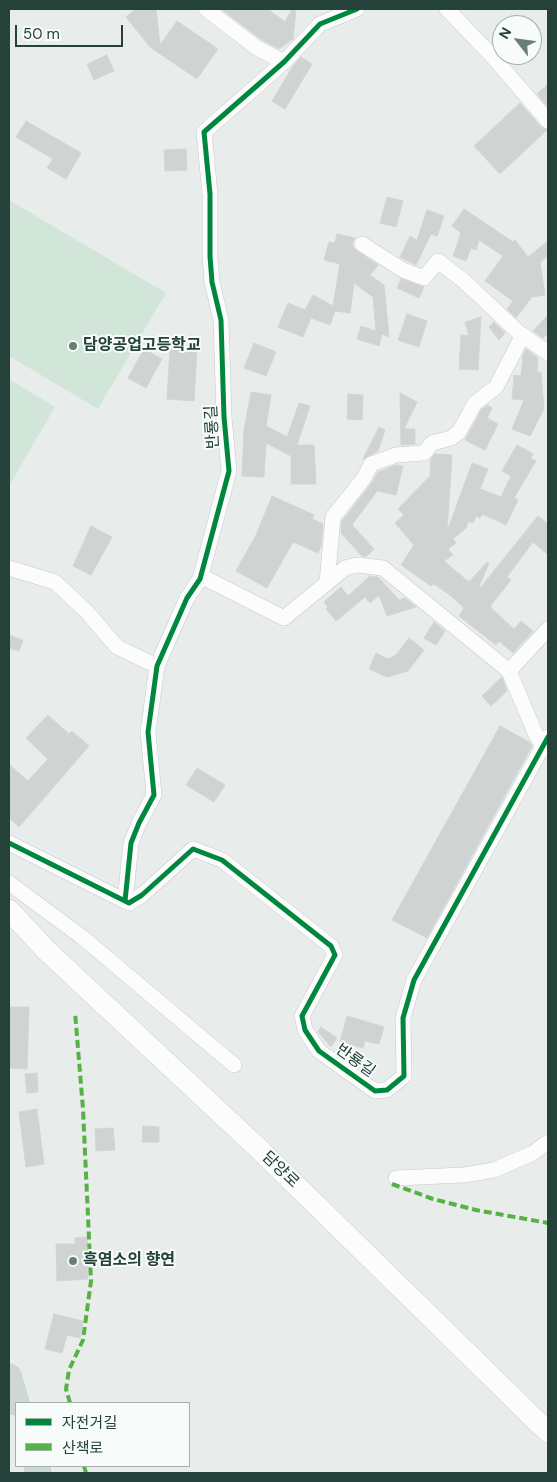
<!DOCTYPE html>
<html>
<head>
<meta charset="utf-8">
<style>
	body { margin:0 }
	#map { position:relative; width:557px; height:1482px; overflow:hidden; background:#e8edeb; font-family:"DM Sans","Noto Sans KR",sans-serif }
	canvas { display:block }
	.frame { position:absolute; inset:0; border:10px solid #24423a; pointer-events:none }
	.legend { position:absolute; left:15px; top:1402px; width:175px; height:65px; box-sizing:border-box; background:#f7fbf9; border:1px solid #a3b1ad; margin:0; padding:6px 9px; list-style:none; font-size:15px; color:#24423a }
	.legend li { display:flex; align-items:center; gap:10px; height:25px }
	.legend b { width:25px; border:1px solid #a3b1ad }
	.north { position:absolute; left:492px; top:15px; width:50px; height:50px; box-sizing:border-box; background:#f7fbf9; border:1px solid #a3b1ad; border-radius:50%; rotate:300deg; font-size:14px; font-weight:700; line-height:20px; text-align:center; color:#24423a }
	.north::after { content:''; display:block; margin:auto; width:18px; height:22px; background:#697e78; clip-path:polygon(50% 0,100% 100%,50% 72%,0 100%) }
	.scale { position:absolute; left:15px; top:25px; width:108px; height:22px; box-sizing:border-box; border:2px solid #24423a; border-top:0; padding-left:6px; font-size:15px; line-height:18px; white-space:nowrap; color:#24423a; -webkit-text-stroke:4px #f7fbf9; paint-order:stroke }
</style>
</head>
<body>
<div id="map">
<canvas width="557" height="1482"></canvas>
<div class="frame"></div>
<ul class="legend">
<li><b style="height:6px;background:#00873e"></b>자전거길</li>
<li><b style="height:6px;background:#55b346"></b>산책로</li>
</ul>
<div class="north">N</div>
<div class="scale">50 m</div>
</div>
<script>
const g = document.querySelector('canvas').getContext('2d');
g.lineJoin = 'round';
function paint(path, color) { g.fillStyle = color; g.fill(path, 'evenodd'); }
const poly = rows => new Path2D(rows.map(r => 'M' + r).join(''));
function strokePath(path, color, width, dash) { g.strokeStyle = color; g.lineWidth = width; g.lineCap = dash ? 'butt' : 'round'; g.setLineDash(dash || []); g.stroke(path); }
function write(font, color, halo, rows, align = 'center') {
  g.font = font + ' "DM Sans","Noto Sans KR",sans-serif'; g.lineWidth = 4; g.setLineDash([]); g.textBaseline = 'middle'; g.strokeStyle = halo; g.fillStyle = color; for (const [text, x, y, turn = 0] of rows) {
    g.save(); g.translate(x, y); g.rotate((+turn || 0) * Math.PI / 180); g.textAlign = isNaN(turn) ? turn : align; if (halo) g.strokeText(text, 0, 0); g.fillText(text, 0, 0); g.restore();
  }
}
const green = poly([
	[9,200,166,293,98,409,9,356],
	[9,379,55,407,9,486]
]);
const building = poly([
	[136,9,156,9,160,45,177,21,218,49,197,79,150,47,126,17,136,9],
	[221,9,268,9,285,22,292,9,296,9,293,39,279,49,262,40,221,9],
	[107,55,114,71,94,80,87,64,107,55],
	[301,57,312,64,285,109,272,101,293,66,301,57],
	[548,84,548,107,537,94,548,84],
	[520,103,541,127,547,130,500,174,474,146,520,103],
	[26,121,81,153,66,179,47,168,53,159,16,137,26,121],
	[186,149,187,170,165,171,164,150,186,149],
	[387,197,403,201,396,227,380,223,387,197],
	[464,209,513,242,515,240,528,257,548,241,548,256,540,262,545,295,532,297,516,318,507,309,513,301,485,281,503,256,479,240,476,250,471,248,466,261,453,256,461,233,452,226,464,209],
	[427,210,444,216,437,236,431,234,416,265,400,257,410,236,417,240,427,210],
	[337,234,355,238,352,243,354,249,378,265,370,275,384,285,389,337,382,334,379,346,357,339,361,326,376,331,373,297,354,283,350,313,335,311,330,325,311,318,303,337,278,327,288,303,305,310,313,295,333,306,340,264,324,260,329,242,335,243,337,234],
	[401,279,424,287,419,298,397,288,401,279],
	[407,314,427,321,419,347,398,340,407,314],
	[548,315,548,333,543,338,533,331,548,315],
	[481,317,478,370,459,369,461,335,469,336,465,322,481,317],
	[494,322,505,333,499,340,489,327,494,322],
	[254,343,276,352,266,376,244,368,254,343],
	[144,349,162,359,146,388,128,378,144,349],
	[170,349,197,349,194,401,167,399,170,349],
	[526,349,538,358,537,372,541,372,544,409,530,436,512,429,524,400,512,399,514,375,521,376,523,355,526,349],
	[251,392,271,395,266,426,287,437,299,403,310,406,297,445,314,445,316,484,291,484,291,456,266,443,264,477,242,476,244,430,251,392],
	[400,393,417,402,404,429,415,429,415,444,401,445,400,393],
	[348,394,363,395,362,420,347,419,348,394],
	[488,405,492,408,487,418,498,424,485,450,465,440,482,409,488,405],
	[379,427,385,430,378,451,363,459,379,427],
	[517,445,533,454,530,458,536,461,514,498,518,500,506,525,482,514,480,518,476,516,473,523,468,521,466,528,453,539,456,543,448,549,453,555,444,561,469,582,487,562,489,564,479,586,481,587,538,516,548,524,548,555,533,542,507,577,511,580,491,605,491,608,514,629,521,621,533,631,513,653,499,641,496,645,459,616,464,608,450,595,434,584,431,586,401,565,414,545,395,523,404,515,398,509,430,476,431,459,435,454,452,455,447,532,472,463,488,469,480,489,501,497,511,476,502,471,517,445],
	[396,465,403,466,396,495,377,491,352,525,374,549,366,557,362,556,341,533,342,521,371,484,378,472,396,465],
	[272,496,314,515,312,519,323,524,321,546,318,553,293,542,267,588,236,571,256,535,272,496],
	[91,526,112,537,91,575,73,566,91,526],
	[370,576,378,577,399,600,405,598,416,607,387,616,379,595,370,603,365,597,336,621,326,609,328,607,324,602,341,587,348,596,370,576],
	[434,622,445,631,436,645,424,638,434,622],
	[9,635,23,640,19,651,9,648,9,635],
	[409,638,424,650,408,671,387,677,369,669,376,653,388,659,396,655,409,638],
	[502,677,507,691,491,706,482,696,502,677],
	[48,715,69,734,72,731,89,746,19,827,9,818,9,764,28,781,48,759,26,738,48,715],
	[500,726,529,742,532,746,427,938,392,920,500,726],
	[197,768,225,785,214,802,186,785,197,768],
	[9,1007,29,1007,27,1069,9,1068,9,1007],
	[347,1016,384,1027,379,1044,365,1041,363,1048,340,1042,347,1016],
	[321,1027,337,1038,331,1047,318,1032,321,1027],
	[37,1073,38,1092,27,1093,25,1074,37,1073],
	[37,1109,44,1164,26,1167,19,1112,37,1109],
	[143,1126,159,1127,159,1142,142,1142,143,1126],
	[113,1128,115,1150,96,1151,95,1129,113,1128],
	[87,1237,88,1279,57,1281,56,1244,75,1244,75,1238,87,1237],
	[54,1314,83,1321,80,1338,67,1335,62,1353,45,1349,54,1314]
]);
const minor = poly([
	[206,9,257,48,284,62],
	[447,9,493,57,548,121],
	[362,244,403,270,424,278,438,261,464,281,518,332,548,353],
	[9,568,55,582,87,612,117,647,157,666],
	[201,576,284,618,345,568,357,565,383,568,509,671,536,735,543,746,548,749],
	[327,583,333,517,364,478,371,464,396,455,424,453,432,443,451,438,459,432,475,403,496,387,523,335],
	[509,671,548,629],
	[9,843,129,903,142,895,193,849,222,860,331,946,335,955,302,1016,305,1030,319,1051,375,1091,387,1090,404,1076,403,1018,414,980,548,737],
	[9,883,82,937,234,1065],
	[125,901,131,843,139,823,154,795,148,732,157,666,187,598,200,579,229,471,224,417,221,320,212,282,210,256,210,194,204,132,284,62,320,24,357,9],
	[396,1178,464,1175,494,1170,533,1153,548,1142]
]);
const secondary = poly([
	[9,910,46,950,260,1150,548,1432]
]);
const primary = poly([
	[9,1376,17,1403],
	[36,1466,39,1473]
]);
const quiet = poly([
	[392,1184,433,1199,476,1210,548,1223],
	[70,1403,66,1389,69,1370,83,1340,91,1281,83,1109,75,1012],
	[84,1466,86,1473]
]);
const cycleway = poly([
	[9,843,129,903,142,895,193,849,222,860,331,946,335,955,302,1016,305,1030,319,1051,375,1091,387,1090,404,1076,403,1018,414,980,548,737],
	[125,901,131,843,139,823,154,795,148,732,157,666,187,598,200,579,229,471,224,417,221,320,212,282,210,256,210,194,204,132,284,62,320,24,357,9]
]);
const markers = [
	[73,346,5,"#697e78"],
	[73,1261,5,"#697e78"]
];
const poiNames = [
	["담양공업고등학교",83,346],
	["흑염소의 향연",83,1261]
];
const streetNames = [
	["반룡길",213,427,-93],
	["반룡길",355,1061,36],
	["담양로",280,1170,44]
];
paint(green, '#d1e6d8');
paint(building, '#cfd4d2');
strokePath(building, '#d1d6d4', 1);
strokePath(minor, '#c5cac8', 16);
strokePath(secondary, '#c3cbc8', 22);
strokePath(primary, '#c3ccc9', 25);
strokePath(minor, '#fcfcfc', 15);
strokePath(secondary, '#fcfcfc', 21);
strokePath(primary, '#cfd7d5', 24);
strokePath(quiet, '#55b346', 4, [8, 4]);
strokePath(cycleway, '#00873e', 5);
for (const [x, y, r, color] of markers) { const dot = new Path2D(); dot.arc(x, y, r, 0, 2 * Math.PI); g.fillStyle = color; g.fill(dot); strokePath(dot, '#f7fbf9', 2); }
write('bold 16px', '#24423a', '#f7fbf9', poiNames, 'left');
write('16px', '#24423a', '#f7fbf9', streetNames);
</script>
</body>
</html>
